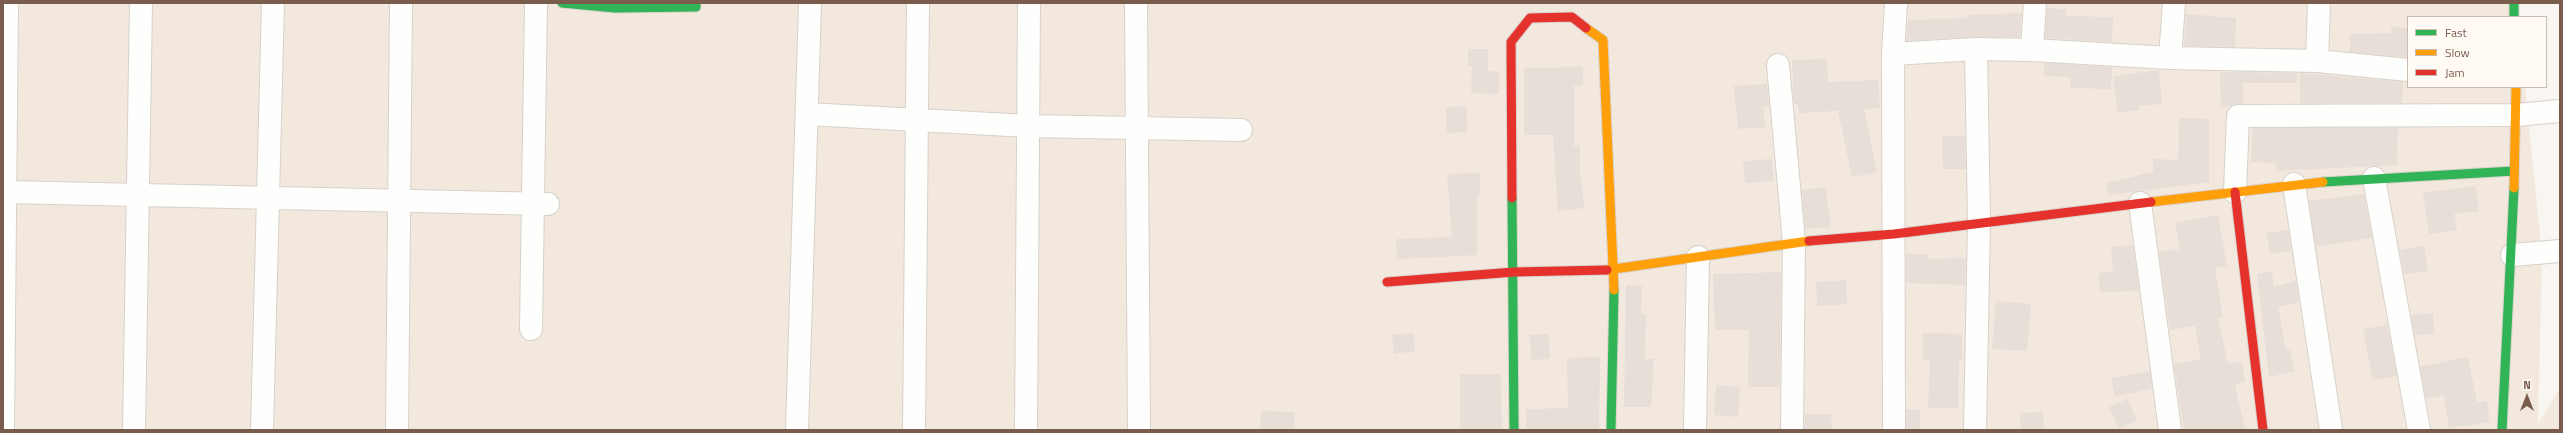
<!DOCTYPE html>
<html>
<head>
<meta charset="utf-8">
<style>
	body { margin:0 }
	#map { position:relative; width:2563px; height:433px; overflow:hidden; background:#f9f5f0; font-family:"Titillium Web",sans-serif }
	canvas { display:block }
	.frame { position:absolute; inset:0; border:4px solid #7a5c4d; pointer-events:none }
	.legend { position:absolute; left:2407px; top:16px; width:140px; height:72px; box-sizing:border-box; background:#fffaf3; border:1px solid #cabbb1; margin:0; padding:5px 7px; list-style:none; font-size:12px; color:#7a5c4d }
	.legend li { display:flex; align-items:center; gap:8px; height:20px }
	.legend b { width:20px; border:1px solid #cabbb1 }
	.north { position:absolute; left:2507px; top:377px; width:40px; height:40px; -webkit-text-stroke:3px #fffaf3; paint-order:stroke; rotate:0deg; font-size:11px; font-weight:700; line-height:16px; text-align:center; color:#7a5c4d }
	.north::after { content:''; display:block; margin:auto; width:14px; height:18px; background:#7a5c4d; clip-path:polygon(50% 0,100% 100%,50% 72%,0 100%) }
</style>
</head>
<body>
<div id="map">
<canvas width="2563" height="433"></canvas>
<div class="frame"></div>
<ul class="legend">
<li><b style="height:5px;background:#30b455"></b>Fast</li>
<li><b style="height:5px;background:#ff9f0a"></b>Slow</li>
<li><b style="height:5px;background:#e5322d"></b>Jam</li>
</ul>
<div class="north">N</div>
</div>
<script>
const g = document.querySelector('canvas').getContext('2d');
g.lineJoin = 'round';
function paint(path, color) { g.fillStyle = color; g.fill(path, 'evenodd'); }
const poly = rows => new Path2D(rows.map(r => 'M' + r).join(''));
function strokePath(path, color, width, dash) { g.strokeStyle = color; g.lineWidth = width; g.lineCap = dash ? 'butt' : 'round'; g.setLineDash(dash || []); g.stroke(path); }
const residential = poly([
	[3,3,2517,3,2518,17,2408,17,2408,87,2525,87,2542,255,2538,424,2560,388,2560,430,3,430]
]);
const building = poly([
	[2047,8,2066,9,2066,16,2113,17,2112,42,2045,38],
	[2022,13,2020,37,1975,37,1906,41,1908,20,1969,18,1969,15],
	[2186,14,2236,18,2235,47,2184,46],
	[2391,27,2408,28,2408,57,2350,52,2350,34,2391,33],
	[1468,49,1488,49,1488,71,1499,72,1499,94,1471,93,1472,66,1468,66],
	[1827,59,1828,82,1878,80,1880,108,1864,109,1877,172,1852,177,1838,111,1799,113,1798,104,1794,104,1792,60],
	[2044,63,2112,67,2111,89,2070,88,2071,77,2044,76],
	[1583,67,1583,85,1574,86,1574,146,1580,145,1580,178,1581,178,1584,208,1558,211,1553,135,1524,135,1524,68],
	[2159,70,2162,104,2138,106,2139,110,2118,113,2113,76],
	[2220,72,2297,73,2297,83,2243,83,2243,103,2221,107],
	[2300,73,2403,82,2402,103,2300,103],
	[1767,84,1769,106,1763,107,1765,127,1738,129,1734,86],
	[1466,106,1467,132,1447,133,1446,107],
	[2179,118,2209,119,2209,182,2109,195,2106,183,2153,172,2153,159,2178,160],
	[2253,128,2398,128,2397,165,2276,171,2276,163,2251,162],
	[1942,136,1965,136,1966,169,1943,169],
	[1772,159,1774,181,1745,183,1743,161],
	[1480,173,1480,195,1477,195,1477,255,1397,259,1396,239,1452,237,1447,174],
	[2475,186,2479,211,2454,214,2457,230,2429,234,2423,193],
	[1825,187,1831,227,1805,229,1802,190],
	[2364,194,2372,238,2316,247,2309,201],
	[2218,215,2227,266,2215,268,2223,317,2218,318,2228,364,2242,361,2245,382,2235,384,2245,430,2184,430,2174,364,2201,359,2195,326,2170,330,2159,252,2180,249,2175,223],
	[2288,230,2291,251,2270,254,2267,233],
	[2133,245,2139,291,2100,292,2099,273,2113,272,2111,247],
	[2424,246,2428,271,2404,274,2400,250],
	[1906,254,1929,254,1928,259,1966,258,1965,285,1906,283],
	[2272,271,2274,287,2296,281,2299,302,2278,307,2286,351,2290,350,2295,371,2269,377,2257,274],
	[1781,272,1780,387,1748,387,1749,330,1715,330,1713,274],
	[1846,280,1847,304,1817,306,1816,282],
	[1626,285,1642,286,1641,314,1646,315,1645,359,1654,359,1651,407,1624,407],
	[1996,301,2031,304,2027,351,1992,349],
	[2433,313,2434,334,2415,335,2411,315],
	[2387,325,2397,376,2373,380,2363,329],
	[1413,333,1415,351,1394,354,1392,335],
	[1923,333,1962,334,1962,360,1959,360,1958,408,1928,408,1930,360,1923,359],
	[1549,334,1550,359,1531,360,1530,335],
	[1600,357,1599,430,1526,430,1526,409,1568,408,1567,358],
	[2468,357,2477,402,2487,401,2490,422,2449,428,2444,395,2426,399,2420,367],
	[2150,371,2152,389,2115,396,2111,378],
	[1460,374,1501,374,1502,430,1460,430],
	[1716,385,1740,387,1738,417,1714,415],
	[2127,399,2137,420,2119,429,2109,407],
	[1906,409,1920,410,1920,430,1906,430],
	[1261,411,1295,412,1294,430,1260,430],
	[2043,412,2044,430,2021,430,2020,413],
	[1805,414,1831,414,1832,430,1804,430]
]);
const street = poly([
	[1136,3,1139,430],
	[2032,50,2035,3],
	[1893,54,1976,49,2032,50,2170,58,2317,61,2408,70],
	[2170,58,2174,3],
	[2317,61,2319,3],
	[1778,65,1794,242,1792,430],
	[807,114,1028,126,1241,130],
	[2374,178,2419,430],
	[2294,184,2331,430],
	[6,192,548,204],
	[2235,192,2238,116,2516,115,2560,111],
	[2140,203,2170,430],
	[2512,255,2560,251],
	[531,329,536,3],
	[3,430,7,3],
	[134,430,141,3],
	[262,430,273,3],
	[397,430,401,3],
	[797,430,810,3],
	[914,430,918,3],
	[1026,430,1029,3],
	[1695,430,1698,257],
	[1894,430,1893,54,1896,3],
	[1975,430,1979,222,1976,49]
]);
const fast = poly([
	[562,3,615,8,696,7,696,3],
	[2514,3,2514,17],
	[2323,182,2514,171],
	[1512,198,1514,430],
	[1611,430,1614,290],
	[2502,430,2514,188]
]);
const slow = poly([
	[1586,28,1603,40,1614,290],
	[2514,188,2516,87],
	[2151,202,2323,182],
	[1607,270,1809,241]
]);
const jam = poly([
	[2235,192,2263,430],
	[1512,198,1511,42,1530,18,1572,17,1586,28],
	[1809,241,1894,234,2151,202],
	[1387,282,1514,272,1607,270]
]);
paint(residential, '#f2e8de');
paint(building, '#e6ded7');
strokePath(street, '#d7d1cb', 24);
strokePath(fast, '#d9d2cb', 11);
strokePath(slow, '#d9d2cb', 11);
strokePath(jam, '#d9d2cb', 11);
strokePath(street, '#fefefd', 22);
strokePath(fast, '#30b455', 9);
strokePath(slow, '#ff9f0a', 9);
strokePath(jam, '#e5322d', 9);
</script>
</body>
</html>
